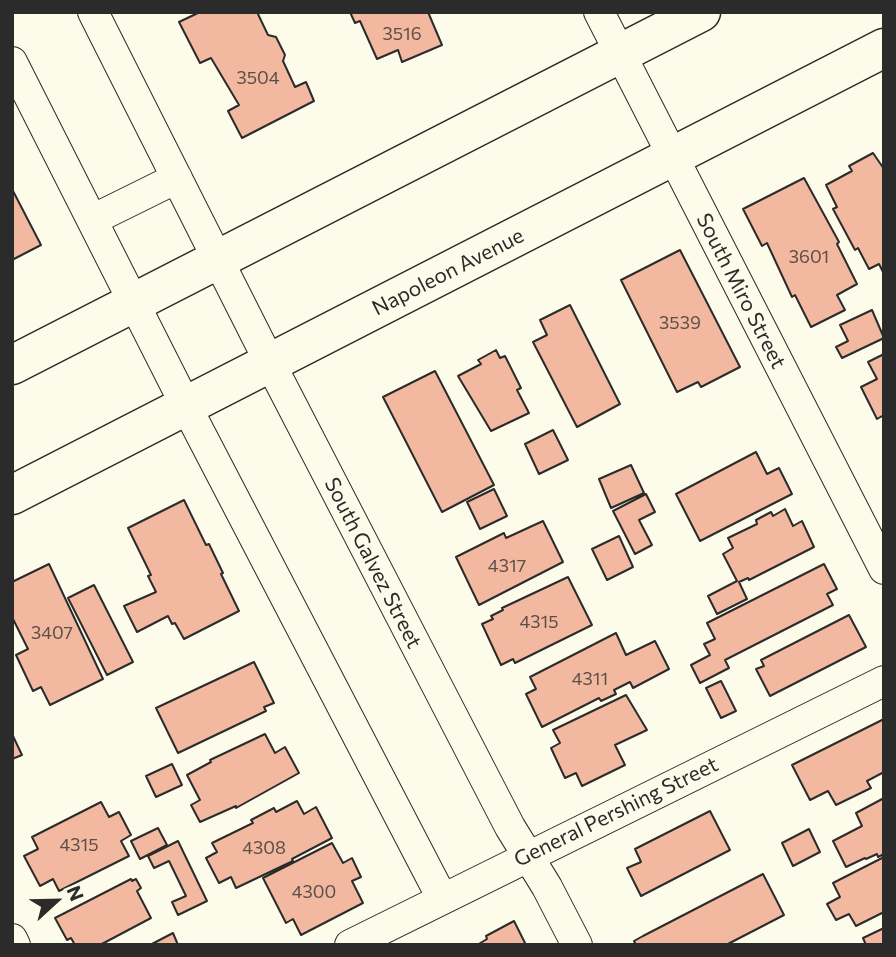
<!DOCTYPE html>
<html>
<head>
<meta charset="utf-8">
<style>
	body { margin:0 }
	#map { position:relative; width:896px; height:957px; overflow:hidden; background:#fdfbea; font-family:Commissioner,sans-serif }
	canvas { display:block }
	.frame { position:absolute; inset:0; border:14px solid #2b2b2b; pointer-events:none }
	.north { position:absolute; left:21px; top:866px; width:70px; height:70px; -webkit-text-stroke:5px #fdfbea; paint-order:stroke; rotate:68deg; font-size:19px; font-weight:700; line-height:28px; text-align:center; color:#2b2b2b }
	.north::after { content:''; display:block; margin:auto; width:24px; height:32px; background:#2b2b2b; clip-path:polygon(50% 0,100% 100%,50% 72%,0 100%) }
</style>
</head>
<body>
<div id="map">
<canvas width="896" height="957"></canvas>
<div class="frame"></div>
<div class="north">N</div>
</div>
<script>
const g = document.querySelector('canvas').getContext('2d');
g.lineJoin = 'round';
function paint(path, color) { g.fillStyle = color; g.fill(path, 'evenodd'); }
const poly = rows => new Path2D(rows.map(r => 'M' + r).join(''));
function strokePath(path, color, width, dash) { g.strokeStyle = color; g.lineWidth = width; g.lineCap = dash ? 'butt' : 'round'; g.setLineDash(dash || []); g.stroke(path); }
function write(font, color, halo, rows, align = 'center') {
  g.font = font + ' Commissioner,sans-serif'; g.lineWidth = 5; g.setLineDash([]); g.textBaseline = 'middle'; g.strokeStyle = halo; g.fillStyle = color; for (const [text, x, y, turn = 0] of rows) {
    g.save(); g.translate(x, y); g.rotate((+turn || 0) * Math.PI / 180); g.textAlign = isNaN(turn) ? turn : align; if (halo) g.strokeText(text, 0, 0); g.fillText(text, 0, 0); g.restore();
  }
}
const building = poly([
	[200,12,257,12,268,35,276,37,285,55,283,61,295,87,306,82,314,101,242,138,228,111,239,105,211,58,200,63,179,22,200,12],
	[350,12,428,12,442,45,402,62,398,50,377,59,360,21,355,23,350,12],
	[873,153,884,169,884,274,879,264,869,269,858,248,855,250,833,209,837,207,826,185,852,171,849,166,873,153],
	[804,178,839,242,837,244,857,284,837,295,845,310,811,327,795,295,792,297,767,243,762,246,743,209,804,178],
	[12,189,41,245,12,260,12,189],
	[680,250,740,367,701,387,698,382,677,392,621,280,680,250],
	[570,305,620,404,577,427,533,342,547,335,540,320,570,305],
	[872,310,884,338,842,358,836,347,848,341,840,325,872,310],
	[496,350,500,358,505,356,521,388,517,390,529,413,491,431,458,376,481,364,478,360,496,350],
	[884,354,884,415,877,419,861,387,877,379,868,362,884,354],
	[435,371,494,485,442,512,383,397,435,371],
	[553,430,568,460,539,474,525,444,553,430],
	[756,452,767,474,779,468,792,494,700,541,676,494,756,452],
	[631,465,644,493,611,508,599,479,631,465],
	[494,489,507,516,480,529,467,502,494,489],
	[646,494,655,512,639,520,652,545,635,554,613,511,646,494],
	[184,500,206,545,209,544,223,573,221,574,239,611,184,639,175,623,172,624,168,616,137,632,124,606,156,592,148,576,151,575,128,528,184,500],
	[785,509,793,526,802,521,814,547,749,580,748,578,739,582,747,599,717,614,708,596,737,581,723,554,733,548,728,538,757,524,756,520,771,512,773,516,785,509],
	[543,521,563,562,479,605,456,557,504,533,506,538,543,521],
	[619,536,633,567,607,580,592,549,619,536],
	[49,564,103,679,50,705,41,687,33,691,16,655,28,649,12,617,12,582,49,564],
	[824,564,837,589,827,594,833,605,725,660,729,668,700,683,691,665,710,655,704,644,715,639,707,623,824,564],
	[568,577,592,625,515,663,513,659,501,665,482,624,493,619,491,616,503,610,502,608,568,577],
	[94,585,133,662,107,675,68,598,94,585],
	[849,615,866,647,770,696,756,669,764,666,761,660,849,615],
	[616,633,626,655,655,641,669,669,633,688,630,682,614,690,616,694,601,701,599,698,542,727,526,694,536,689,530,677,616,633],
	[254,662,274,703,264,707,266,711,178,753,156,708,254,662],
	[721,681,736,711,721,718,706,688,721,681],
	[626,695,647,730,615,745,625,765,582,786,576,773,565,778,551,748,560,743,553,730,626,695],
	[884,719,884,772,867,781,871,788,836,805,828,791,810,800,792,765,884,719],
	[12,734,22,755,12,759,12,734],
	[265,734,275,753,285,747,299,773,236,808,236,806,200,822,191,805,200,800,187,775,211,762,210,760,265,734],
	[172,764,182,785,156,797,146,776,172,764],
	[884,798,884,854,878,857,877,854,866,859,865,858,846,867,833,841,862,826,856,813,884,798],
	[297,801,304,814,316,807,332,838,292,859,293,861,236,888,231,877,219,883,206,858,217,852,212,843,253,823,251,820,274,808,276,812,297,801],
	[101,802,109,817,119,812,131,835,121,841,129,856,59,891,53,879,40,886,24,856,38,849,32,837,101,802],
	[710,811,730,850,641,896,627,868,641,862,635,849,710,811],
	[158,828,167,845,140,859,131,841,158,828],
	[809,829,820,852,793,866,782,843,809,829],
	[178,841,207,901,178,915,172,902,186,896,169,861,154,868,148,856,178,841],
	[332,843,343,863,352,858,361,877,352,881,363,903,301,935,293,919,286,923,263,878,332,843],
	[884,857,884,912,856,926,849,914,836,920,827,904,840,897,833,883,884,857],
	[763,874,784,915,726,945,636,945,634,941,643,936,763,874],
	[131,879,132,881,136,879,141,888,137,891,151,918,100,945,75,945,71,938,67,940,55,918,131,879],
	[514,921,526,945,477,945,487,939,486,936,514,921],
	[884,928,884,945,866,945,863,938,884,928],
	[173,933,178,945,150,945,173,933]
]);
const street = poly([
	[93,12,270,363,510,827,547,887,577,945],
	[599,12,884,569],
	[12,62,186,406,442,898],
	[92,220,177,178],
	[12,939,15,945],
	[350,945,884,681]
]);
const secondary = poly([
	[12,365,701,12],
	[12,495,884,48]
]);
const numberNames = [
	["3516",402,34],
	["3504",258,78],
	["3601",809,257],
	["3539",680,323],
	["4317",507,566],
	["4315",539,622],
	["3407",52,633],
	["4311",590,679],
	["4315",79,845],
	["4308",264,848],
	["4300",314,892]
];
const streetNames = [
	["Napoleon Avenue",448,272,-27],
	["South Miro Street",741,291,63],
	["South Galvez Street",373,563,63],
	["General Pershing Street",616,812,-26]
];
paint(building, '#f2b8a0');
strokePath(building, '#2b2b2b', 2);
strokePath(street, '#2b2b2b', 32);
strokePath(secondary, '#2b2b2b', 41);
strokePath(street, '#fdfbea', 30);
strokePath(secondary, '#fdfbea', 38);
write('18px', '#5d4e48', null, numberNames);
write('21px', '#2b2b2b', '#fdfbea', streetNames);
</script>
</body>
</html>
